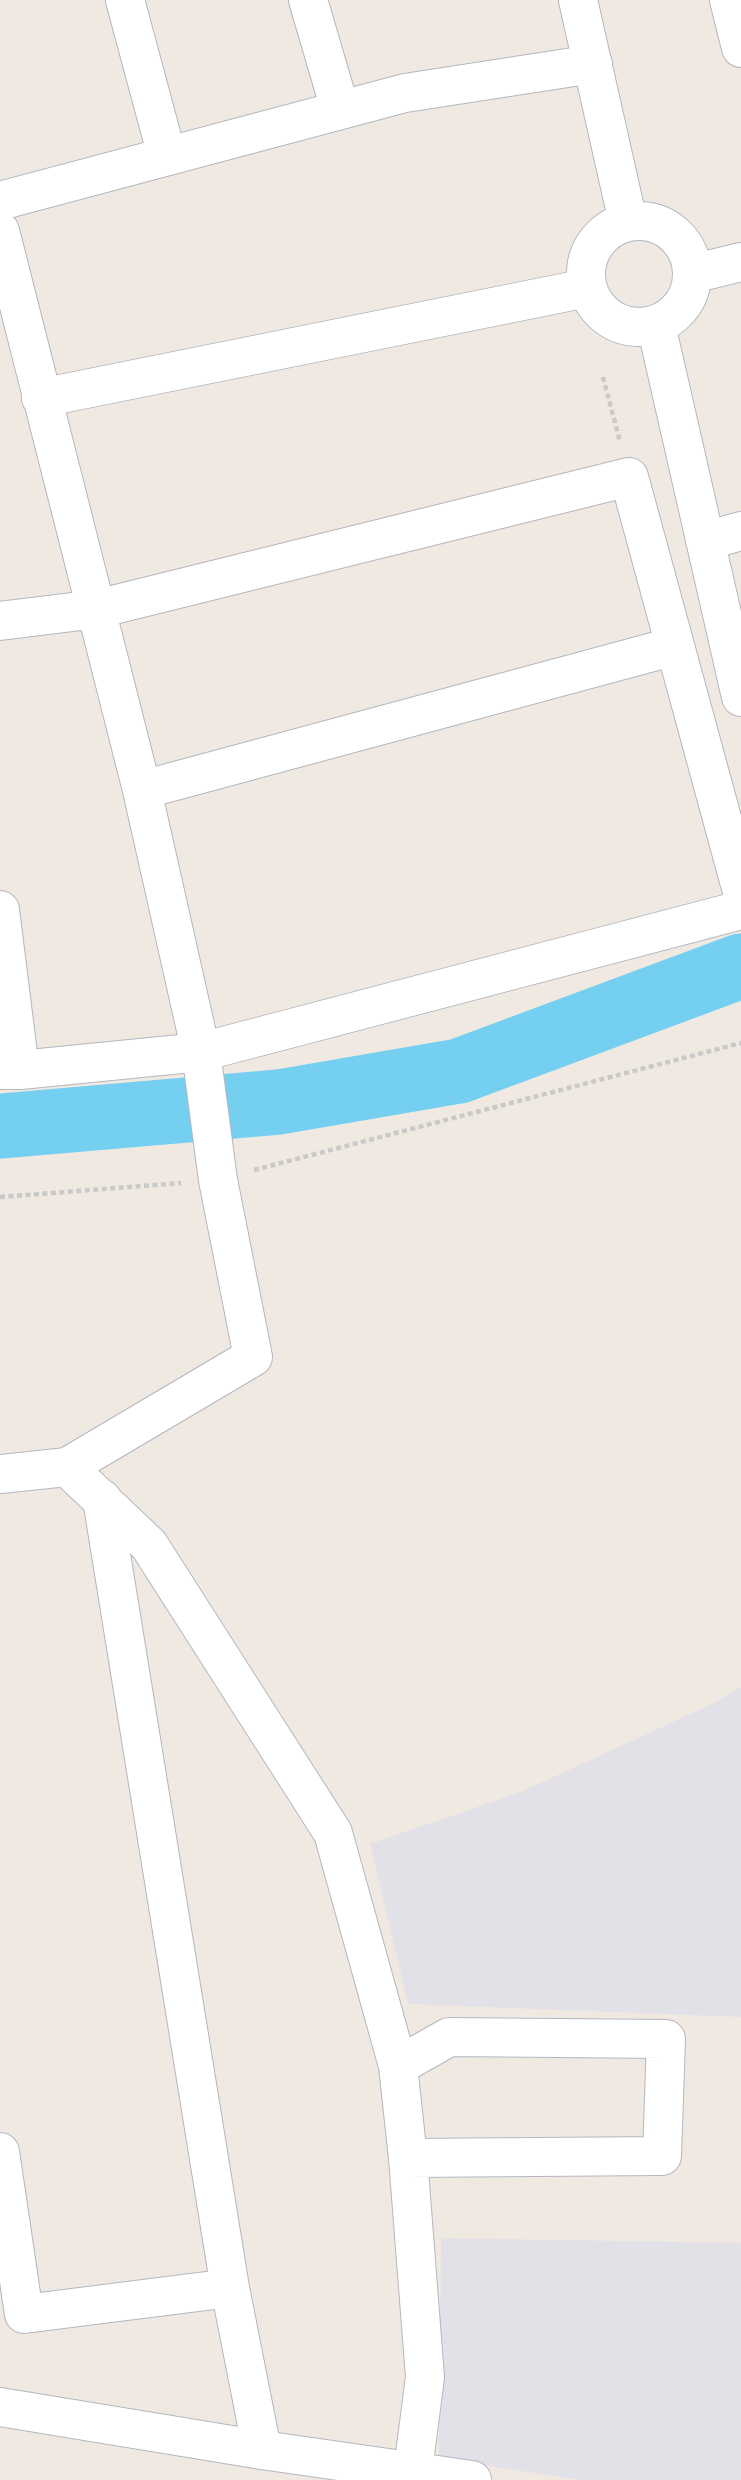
<!DOCTYPE html>
<html>
<head>
<meta charset="utf-8">
<style>
	body { margin:0 }
	canvas { display:block; background:#efe9e1 }
</style>
</head>
<body>
<canvas width="741" height="2480"></canvas>
<script>
const g = document.querySelector('canvas').getContext('2d');
g.lineJoin = 'round';
function paint(path, color) { g.fillStyle = color; g.fill(path, 'evenodd'); }
const poly = rows => new Path2D(rows.map(r => 'M' + r).join(''));
function strokePath(path, color, width, dash) { g.strokeStyle = color; g.lineWidth = width; g.lineCap = dash ? 'butt' : 'round'; g.setLineDash(dash || []); g.stroke(path); }
const industrial = poly([
	[741,1687,741,2017,408,2004,370,1844,521,1792,714,1703],
	[441,2238,741,2243,741,2480,579,2480,439,2458]
]);
const river = poly([
	[0,1126,279,1102,459,1071,741,966]
]);
const path = poly([
	[603,377,620,442],
	[254,1170,741,1043],
	[0,1197,181,1183]
]);
const minor = poly([
	[125,0,167,156],
	[308,0,340,109],
	[578,0,628,222],
	[729,0,741,48],
	[0,201,405,93,593,64],
	'586 274a53 53 0 1 1 106 0a53 53 0 1 1-106 0Z',
	[0,231,142,790,201,1052,218,1180,253,1357,67,1467,149,1545,333,1833,398,2066,408,2158,425,2377,413,2470],
	[692,274,741,262],
	[656,325,741,697],
	[41,398,587,288],
	[705,541,741,531],
	[0,621,97,609,629,477,741,888],
	[142,790,675,646],
	[0,910,20,1070],
	[0,1070,20,1070,201,1052,741,910],
	[0,1474,67,1467],
	[102,1499,230,2288,262,2450],
	[398,2066,449,2037,666,2039,662,2156,408,2158],
	[0,2152,24,2314,230,2288],
	[0,2407,262,2450,472,2480]
]);
paint(industrial, '#e3e1e8');
strokePath(river, '#75cff0', 65);
strokePath(minor, '#b4b7c1', 40);
strokePath(path, '#c9c9c9', 4.5, [5, 3.5]);
strokePath(minor, '#fff', 38);
</script>
</body>
</html>
